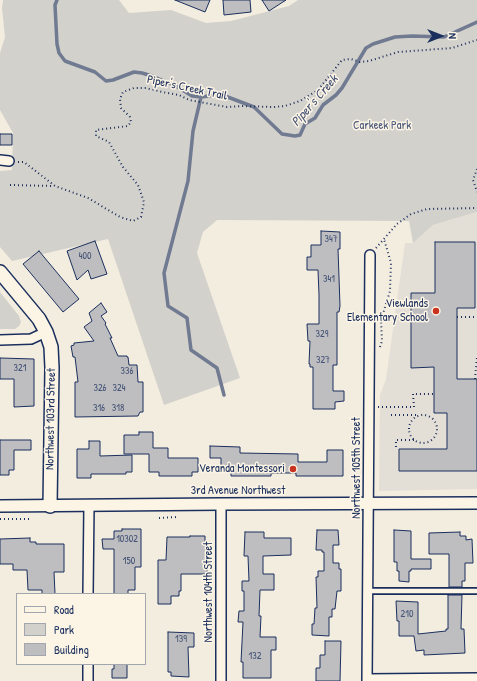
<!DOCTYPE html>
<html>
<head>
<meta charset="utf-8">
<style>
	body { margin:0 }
	#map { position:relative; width:477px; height:681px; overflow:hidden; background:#f3ede0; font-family:"Patrick Hand",sans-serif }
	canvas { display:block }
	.legend { position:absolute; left:16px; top:593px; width:130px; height:72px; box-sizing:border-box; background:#fcf5e5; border:1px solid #a2a6af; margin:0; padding:5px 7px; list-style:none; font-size:12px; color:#1b2f5e }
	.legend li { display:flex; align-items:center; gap:8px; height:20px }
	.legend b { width:20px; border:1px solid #a2a6af }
	.north { position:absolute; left:421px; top:16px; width:40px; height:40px; -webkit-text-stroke:3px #fcf5e5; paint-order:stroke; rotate:90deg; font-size:11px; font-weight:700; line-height:16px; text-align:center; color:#1b2f5e }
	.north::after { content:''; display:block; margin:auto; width:14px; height:18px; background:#1b2f5e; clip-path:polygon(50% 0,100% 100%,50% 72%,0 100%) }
</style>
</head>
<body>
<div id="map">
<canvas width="477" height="681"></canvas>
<ul class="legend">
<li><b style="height:5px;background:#fcf5e5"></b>Road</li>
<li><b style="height:11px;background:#d3d1cc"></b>Park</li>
<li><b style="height:11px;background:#bebec0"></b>Building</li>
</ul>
<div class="north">N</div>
</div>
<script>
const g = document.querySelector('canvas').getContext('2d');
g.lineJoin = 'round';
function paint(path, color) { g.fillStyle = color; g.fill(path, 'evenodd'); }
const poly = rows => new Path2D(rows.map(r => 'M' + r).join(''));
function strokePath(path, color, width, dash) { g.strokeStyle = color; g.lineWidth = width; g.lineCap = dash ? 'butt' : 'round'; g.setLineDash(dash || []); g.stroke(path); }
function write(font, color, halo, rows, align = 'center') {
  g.font = font + ' "Patrick Hand",sans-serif'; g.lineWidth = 3; g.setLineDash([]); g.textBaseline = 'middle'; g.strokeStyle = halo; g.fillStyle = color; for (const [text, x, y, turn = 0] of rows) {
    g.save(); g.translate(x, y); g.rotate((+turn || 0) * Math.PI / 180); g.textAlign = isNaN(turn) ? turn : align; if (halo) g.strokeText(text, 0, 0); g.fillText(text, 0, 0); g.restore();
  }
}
const built = poly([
	[477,212,477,489,379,491,380,395,386,379,405,243,413,243,433,225]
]);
const green = poly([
	[3,0,119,0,129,13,171,10,206,23,231,21,289,6,298,0,477,0,477,212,433,225,413,243,409,221,217,220,203,232,197,253,240,378,164,405,108,239,12,261,0,247,0,171,12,170,13,133,0,110,0,53,5,37,2,8],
	[0,292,19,316,21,322,19,326,15,329,0,329]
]);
const stream = poly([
	[57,0,55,5,57,44,59,53,65,61,95,72,106,81,113,80,134,72,142,73,152,76,176,86,192,96,201,97,216,95,225,96,254,107,282,134,295,136,300,135,305,124,315,118,323,105,336,95,342,88,366,48,373,44,395,37,412,36,444,37,477,22],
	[201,97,193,131,188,181,164,273,168,306,187,318,191,350,217,368,224,395]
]);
const building = poly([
	[175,0,210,0,205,12,175,0],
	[223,0,250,0,251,12,224,15,223,0],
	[262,0,286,0,269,11,262,0],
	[0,134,12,134,12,145,0,145,0,134],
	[321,231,340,232,340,249,338,249,340,306,339,312,337,312,337,365,333,365,333,391,344,391,344,401,335,402,335,409,313,409,313,367,310,367,310,364,309,364,310,341,308,341,307,324,319,324,319,295,318,270,307,270,307,257,311,257,311,245,321,245,321,231],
	[95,241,107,274,91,279,88,270,77,280,67,251,95,241],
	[435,242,475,242,475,308,457,308,457,379,477,379,477,471,399,471,399,449,447,449,447,413,434,413,434,367,411,368,411,293,435,293,435,242],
	[39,251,79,299,63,312,23,264,39,251],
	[101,303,107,312,101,316,106,323,105,324,112,338,110,338,118,356,127,356,127,357,128,357,129,365,137,365,138,382,143,382,143,412,140,412,138,416,75,417,75,382,78,382,75,357,73,357,71,346,74,345,74,343,94,341,84,327,92,321,89,313,101,303],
	[0,358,34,359,34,406,14,407,14,379,0,379,0,358],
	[139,432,153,432,153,448,168,448,168,458,198,458,198,472,192,472,192,476,159,476,159,472,149,472,149,454,124,454,124,435,139,435,139,432],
	[0,440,31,440,31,450,14,450,14,470,9,470,9,475,0,475,0,440],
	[89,441,100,441,100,456,132,455,132,472,126,472,126,474,91,474,91,478,77,478,77,449,89,449,89,441],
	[210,446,240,447,240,453,298,454,298,462,327,462,327,450,343,450,343,476,296,476,296,473,271,473,271,476,231,476,231,471,221,471,221,458,210,458,210,446],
	[122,529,141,529,141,567,135,567,135,590,128,590,128,594,114,594,114,549,103,549,102,539,114,539,114,531,122,531,122,529],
	[317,530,338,530,339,545,333,545,333,563,339,563,339,569,341,569,341,591,337,591,335,609,332,609,332,617,329,617,329,636,312,635,312,624,314,624,315,608,317,608,316,577,318,577,318,571,324,571,324,552,322,552,322,550,316,550,317,530],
	[394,530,411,531,411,559,431,559,431,569,411,569,411,571,409,571,409,582,399,581,399,571,397,571,397,562,394,562,394,530],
	[245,532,264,532,264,538,291,538,291,555,263,556,263,574,274,574,274,590,260,590,259,616,261,616,260,637,276,637,276,650,271,650,271,678,243,678,243,662,241,662,243,622,238,622,239,611,244,611,244,591,242,591,242,581,249,581,248,556,244,556,245,532],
	[460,532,460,536,466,536,466,540,472,539,473,563,465,563,465,581,462,581,462,587,449,587,449,554,429,554,429,533,460,532],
	[190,536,205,536,205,546,207,546,207,574,181,574,181,591,179,591,179,596,171,596,171,604,158,604,158,560,166,560,167,537,190,537,190,536],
	[30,538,30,542,36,542,36,544,64,544,64,572,54,572,55,594,42,594,42,590,28,590,27,570,13,570,13,564,0,564,0,539,30,538],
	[448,595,462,595,461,629,464,629,465,653,424,655,424,650,416,651,414,636,399,636,399,621,397,621,396,601,418,602,418,634,446,631,446,629,448,629,448,595],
	[168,632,194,633,194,647,188,647,189,677,171,676,171,672,168,672,168,632],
	[325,641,341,641,340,681,316,681,316,668,320,668,320,655,325,655,325,641],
	[114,664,127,664,127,678,112,678,112,669,114,669,114,664]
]);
const path = poly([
	[18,162,24,162,55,186,88,198,120,217,133,221,141,217,144,202,138,185,123,167,109,142,96,136,96,130,128,126,131,122,130,117,121,108,120,99,123,92,134,88,146,88,162,92,179,95,189,100,227,107,241,106,274,107,285,106,300,101,318,90,342,60,351,59,360,62,369,61,398,52,452,48,477,40],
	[477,169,473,180,477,192],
	[10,185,54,186],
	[376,248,397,224,411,214,427,209,477,208],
	[457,317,477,317],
	[380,347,382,341,381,320,390,291,391,263,384,239],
	[475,379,477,357],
	[378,407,414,407,413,394,434,394],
	'409 429a14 14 0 1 1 28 0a14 14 0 1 1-28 0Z',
	[391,415,417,415],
	[396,447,396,440,414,440],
	[159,518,178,517],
	[0,519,29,519]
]);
const service = poly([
	[368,591,477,591]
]);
const minor = poly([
	[0,160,9,161],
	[0,340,31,339,46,332],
	[88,594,89,505],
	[367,679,477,678],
	[88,681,88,664],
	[221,681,221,504],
	[367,681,370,255]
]);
const tertiary = poly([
	[0,506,221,504,477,503]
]);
const secondary = poly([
	[0,272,39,319,46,332,51,347,52,368,50,506]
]);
const markers = [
	[436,311,4,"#c8321e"],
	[293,469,4,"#c8321e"]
];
const numberNames = [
	["347",331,239],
	["400",85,256],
	["341",329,279],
	["329",322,334],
	["327",323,360],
	["321",20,368],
	["336",127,371],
	["326",100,388],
	["324",119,388],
	["316",99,408],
	["318",118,408],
	["10302",127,539],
	["150",129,561],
	["210",407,614],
	["139",181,639],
	["132",255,656]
];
const streetNames = [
	["Piper's Creek Trail",187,88,12],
	["Northwest 103rd Street",51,419,-89],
	["Northwest 105th Street",357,468,-90],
	["3rd Avenue Northwest",238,491],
	["Northwest 104th Street",209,592,-90]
];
const parkNames = [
	["Carkeek Park",382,126]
];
const poiNames = [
	["Viewlands",428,304],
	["Elementary School",428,318],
	["Veranda Montessori",285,469]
];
const waterNames = [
	["Piper's Creek",315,101,-49]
];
paint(built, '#e3dfd6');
paint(green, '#d3d1cc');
strokePath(stream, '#707a91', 3.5);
paint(building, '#bebec0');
strokePath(building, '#1b2f5e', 1);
strokePath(service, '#1b2f5e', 8);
strokePath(minor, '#1b2f5e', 12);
strokePath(tertiary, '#1b2f5e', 14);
strokePath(secondary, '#1b2f5e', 16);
strokePath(path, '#1b2f5e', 2, [1, 3]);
strokePath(service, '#fcf5e5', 4.5);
strokePath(minor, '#fcf5e5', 9);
strokePath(tertiary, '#fcf5e5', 11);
strokePath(secondary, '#fcf5e5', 13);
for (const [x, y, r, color] of markers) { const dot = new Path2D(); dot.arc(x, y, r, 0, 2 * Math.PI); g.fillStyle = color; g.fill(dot); strokePath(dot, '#fcf5e5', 1.5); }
write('10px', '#445376', null, numberNames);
write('12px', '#1b2f5e', '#fcf5e5', streetNames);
write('12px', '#49587a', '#fcf5e5', parkNames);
write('12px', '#1b2f5e', '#fcf5e5', poiNames, 'right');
write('italic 13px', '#465478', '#fcf5e5', waterNames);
</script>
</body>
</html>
